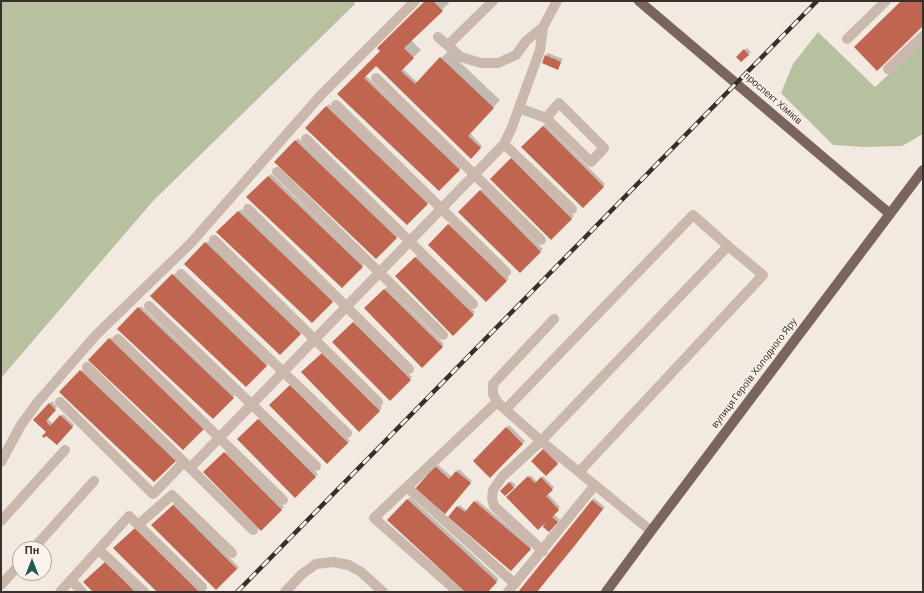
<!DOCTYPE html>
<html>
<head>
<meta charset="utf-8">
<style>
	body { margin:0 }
	#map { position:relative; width:924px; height:593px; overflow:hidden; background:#f2e9e0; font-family:Barlow,sans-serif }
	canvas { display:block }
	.frame { position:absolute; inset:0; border:2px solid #382e2b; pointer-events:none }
	.north { position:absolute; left:12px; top:541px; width:40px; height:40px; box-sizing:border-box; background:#faf3ec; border:1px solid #aca49f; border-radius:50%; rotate:0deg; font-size:11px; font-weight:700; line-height:16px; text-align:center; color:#382e2b }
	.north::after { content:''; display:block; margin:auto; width:14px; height:18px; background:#225758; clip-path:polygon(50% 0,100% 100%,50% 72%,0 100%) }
</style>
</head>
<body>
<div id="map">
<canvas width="924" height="593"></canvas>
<div class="frame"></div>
<div class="north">Пн</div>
</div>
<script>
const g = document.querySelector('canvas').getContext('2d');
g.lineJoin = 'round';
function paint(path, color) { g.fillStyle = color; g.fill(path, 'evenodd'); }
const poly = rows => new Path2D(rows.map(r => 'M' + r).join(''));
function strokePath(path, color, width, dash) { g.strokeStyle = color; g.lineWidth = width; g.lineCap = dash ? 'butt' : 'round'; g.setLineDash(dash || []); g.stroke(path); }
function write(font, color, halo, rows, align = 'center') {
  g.font = font + ' Barlow,sans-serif'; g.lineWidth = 3; g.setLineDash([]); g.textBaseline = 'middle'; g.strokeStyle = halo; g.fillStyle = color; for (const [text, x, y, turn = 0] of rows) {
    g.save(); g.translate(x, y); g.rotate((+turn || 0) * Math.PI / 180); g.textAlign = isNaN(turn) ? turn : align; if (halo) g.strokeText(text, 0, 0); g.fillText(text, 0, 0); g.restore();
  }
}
const green = poly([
	[1,1,355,1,355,4,153,201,1,378],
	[818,32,875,87,923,43,923,134,902,146,864,147,833,145,781,93,793,64]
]);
const shadow = poly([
	[427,1,448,1,449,3,411,40,421,50,402,68,418,83,448,51,500,100,470,133,482,146,471,158,376,65,365,75,462,167,439,190,339,94,382,51],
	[747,48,751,52,741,61,738,57],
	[548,53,563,59,558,68,546,55],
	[329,104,430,201,407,223,307,128],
	[545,124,605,184,583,207,523,147],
	[298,138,399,235,376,257,276,162],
	[514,156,574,216,551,238,491,179],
	[271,174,364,264,342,287,248,197],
	[482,189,543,249,520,271,460,212],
	[241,209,335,299,312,322,218,232],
	[451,223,509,278,486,301,429,245],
	[208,241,302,331,280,354,185,264],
	[418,255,475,312,453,334,396,276],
	[175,273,269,363,246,385,152,296],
	[387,287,444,344,422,366,365,308],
	[141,306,235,395,213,418,118,329],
	[355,321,412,377,390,400,333,342],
	[112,337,206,426,89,360],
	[325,351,382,408,359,431],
	[83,369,177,458,60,392],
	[292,384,350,441,327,463],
	[52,401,57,407,47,418,53,424,63,414,74,425,57,444,47,432,35,420],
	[260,418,318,474,295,497,238,439],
	[509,425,525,441,490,477,474,461],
	[546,448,560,461,546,475,532,461],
	[227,451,284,507,261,530,205,472],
	[438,465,452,477,459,469,472,481,447,510,417,489],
	[531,475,537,482,543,476,554,487,548,494,560,507,554,514,560,520,549,531,507,497],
	[511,481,516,485,505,495,501,491],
	[410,497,499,579,487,592,467,592,388,520],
	[594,498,605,507,536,592,519,592],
	[477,500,532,546,514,567,450,517,460,505,467,511],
	[175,503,239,567,216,589,152,525],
	[138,527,201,590,200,592,158,592],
	[108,560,139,592,94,592]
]);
const building = poly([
	[425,1,433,1,443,11,404,48,414,58,401,71,415,84,440,57,494,108,468,136,481,148,471,159,376,66,364,78,460,170,439,191,337,94,380,51,377,48],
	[901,1,923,1,923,26,877,71,854,47],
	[744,49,749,55,741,62,736,57],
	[545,55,561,62,558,70,542,63],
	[326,106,428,204,407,225,305,128],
	[543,126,604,187,583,208,521,147],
	[295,140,397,238,376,259,274,162],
	[511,158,572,219,551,240,490,179],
	[268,176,363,267,342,288,246,197],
	[480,190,541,252,520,273,458,212],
	[238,211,333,302,312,323,216,232],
	[448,224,507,281,486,302,428,245],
	[205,242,301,334,280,355,184,264],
	[415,257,474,315,453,336,395,276],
	[172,274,267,366,246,387,150,296],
	[384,289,443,347,422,368,364,308],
	[138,307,234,398,213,419,117,329],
	[353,322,411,380,390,401,332,342],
	[109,338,204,429,183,450,88,360],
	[322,353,380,411,359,432,301,372],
	[80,370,176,461,154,482,59,392],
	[290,385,348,443,327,464,269,405],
	[49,403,56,410,46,421,50,426,60,415,73,427,57,445,46,436,44,438,42,436,46,432,33,420],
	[258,419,316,477,295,498,237,439],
	[506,427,523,444,490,478,473,461],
	[543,449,558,464,546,476,531,461],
	[224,452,282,510,261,531,203,472],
	[435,466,449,479,456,471,471,483,445,514,415,489],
	[528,476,535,483,541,477,553,490,546,496,559,510,552,517,558,522,549,532,543,527,546,522,538,530,506,497],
	[509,482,514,488,505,496,500,491],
	[407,499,497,582,488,592,465,592,387,520],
	[592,500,603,509,576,544,537,592,518,592],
	[474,501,531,549,511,571,448,517,457,506,465,512],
	[173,505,237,569,216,590,151,525],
	[135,528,199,592,157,592,113,548],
	[105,562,135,592,93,592,83,582]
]);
const minor = poly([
	[438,37,461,57,481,63,498,63,516,55,526,41,543,27],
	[847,39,886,1],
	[448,45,493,1],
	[888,69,923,36],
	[376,78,541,240],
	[336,105,506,272],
	[519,108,546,118,591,162,604,148,559,103,546,118],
	[306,139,473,304],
	[504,144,572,209],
	[277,172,443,335],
	[248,209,409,369],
	[214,240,378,402],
	[181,274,347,433],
	[149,306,316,466],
	[118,339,283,500],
	[87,367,190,468,504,144,512,127,540,50,543,27,557,1],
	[60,402,153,494,184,462],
	[497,402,493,394,493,384,554,319],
	[506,409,693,215,728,246],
	[1,462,21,425,37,403,96,335,190,244,321,95,415,1],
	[190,468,253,530],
	[407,487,515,584],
	[1,521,65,450],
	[138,525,172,495,232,553],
	[33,549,94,481],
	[99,550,144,592],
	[543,551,494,506,492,498,493,490,502,477,541,441,728,246,763,275,579,472],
	[71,580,82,592],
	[1,585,20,564],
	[60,592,129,516,202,587],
	[285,592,302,574,316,564,333,562,349,565,361,572,383,592],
	[458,592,374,518,497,402,541,441,651,531],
	[508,592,595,485]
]);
const major = poly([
	[639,1,890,214],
	[606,592,651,531,923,170]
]);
const rail = poly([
	[237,592,817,1]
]);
const streetNames = [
	["проспект Хіміків",773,98,41],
	["вулиця Героїв Холодного Яру",754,373,-53]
];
paint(green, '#b7c1a0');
paint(shadow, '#0003');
paint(building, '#c06650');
strokePath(minor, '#cab8ac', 10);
strokePath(major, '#79655d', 10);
strokePath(rail, '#382e2b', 4.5);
strokePath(rail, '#faf3ec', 3, [9]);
write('10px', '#382e2b', '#faf3ec', streetNames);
</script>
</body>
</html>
